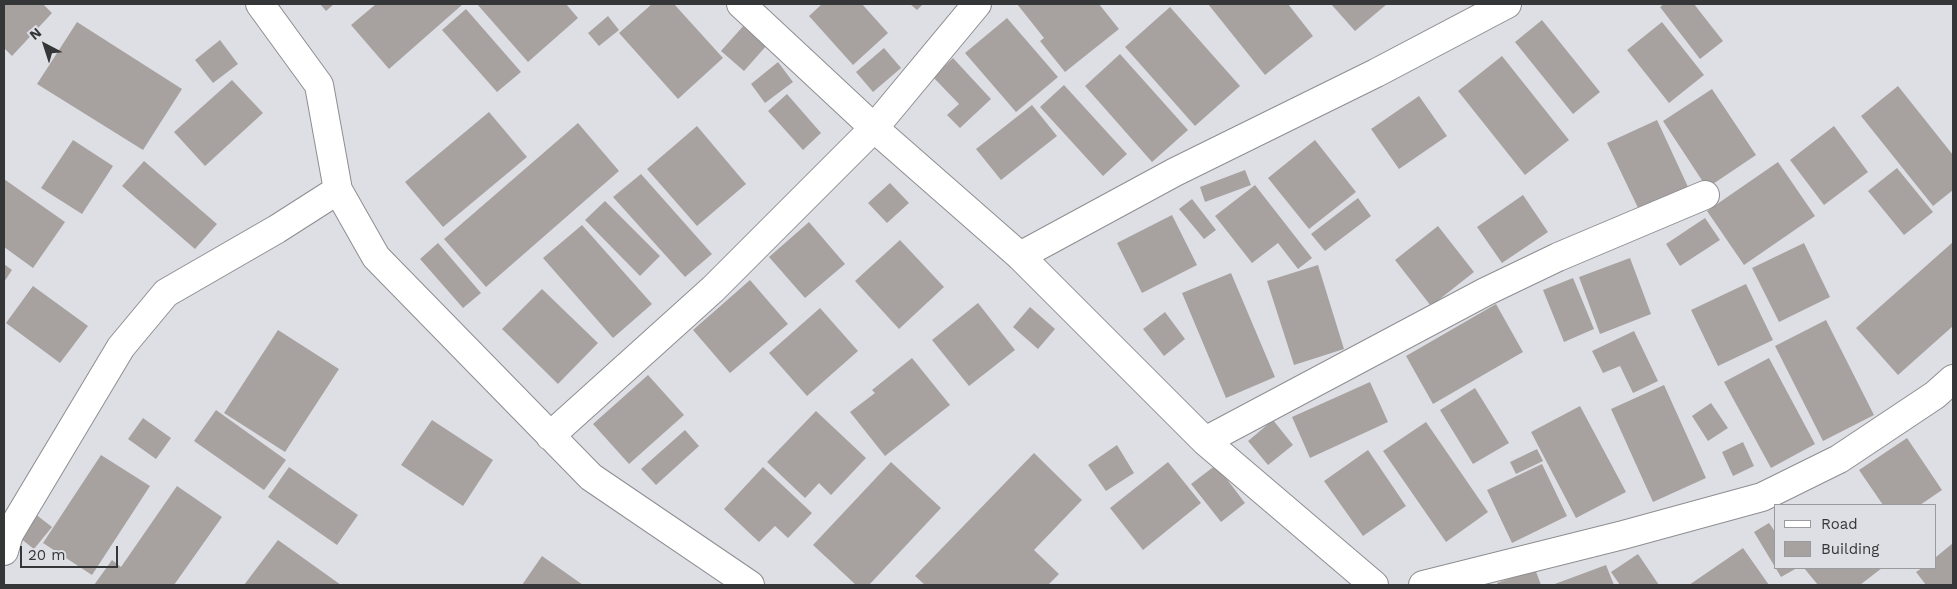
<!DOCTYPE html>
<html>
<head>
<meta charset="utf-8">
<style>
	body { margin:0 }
	#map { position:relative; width:1957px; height:589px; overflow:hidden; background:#dedfe4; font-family:"Work Sans",sans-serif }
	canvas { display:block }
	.frame { position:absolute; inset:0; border:5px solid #353637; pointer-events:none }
	.legend { position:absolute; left:1774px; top:504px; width:162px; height:65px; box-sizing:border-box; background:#dedfe4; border:1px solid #9a9b9f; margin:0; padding:6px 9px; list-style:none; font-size:15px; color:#353637 }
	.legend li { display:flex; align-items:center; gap:10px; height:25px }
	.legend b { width:25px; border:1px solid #9a9b9f }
	.north { position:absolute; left:20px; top:20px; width:50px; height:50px; -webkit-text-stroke:4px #dedfe4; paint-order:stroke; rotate:320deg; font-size:14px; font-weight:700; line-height:20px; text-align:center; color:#353637 }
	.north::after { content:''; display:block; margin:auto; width:18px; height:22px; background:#353637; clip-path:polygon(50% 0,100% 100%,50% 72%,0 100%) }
	.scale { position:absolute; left:20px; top:546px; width:98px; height:22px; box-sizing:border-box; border:2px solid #353637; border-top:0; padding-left:6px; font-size:15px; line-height:18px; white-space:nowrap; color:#353637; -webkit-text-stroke:4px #dedfe4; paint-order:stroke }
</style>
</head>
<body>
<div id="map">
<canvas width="1957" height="589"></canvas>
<div class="frame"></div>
<ul class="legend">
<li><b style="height:6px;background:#fff"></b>Road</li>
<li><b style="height:14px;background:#a7a2a0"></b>Building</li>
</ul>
<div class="north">N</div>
<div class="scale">20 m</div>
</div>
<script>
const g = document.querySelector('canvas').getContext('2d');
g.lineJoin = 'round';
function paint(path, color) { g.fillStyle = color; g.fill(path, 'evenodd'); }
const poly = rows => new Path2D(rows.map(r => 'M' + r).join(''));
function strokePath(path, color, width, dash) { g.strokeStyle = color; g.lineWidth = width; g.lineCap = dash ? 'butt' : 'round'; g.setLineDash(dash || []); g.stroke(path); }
const building = poly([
	[4,4,43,4,52,13,12,56,4,48],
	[320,4,334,4,326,11],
	[376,4,463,4,389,69,351,25],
	[477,4,566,4,578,18,528,62],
	[652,4,674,4,723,58,678,99,619,33],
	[822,4,862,4,888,33,853,65,809,16],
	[910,4,923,4,917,10],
	[1017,4,1099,4,1119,29,1065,72,1040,41,1044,38],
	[1208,4,1288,4,1313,36,1265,75],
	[1331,4,1387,4,1355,31],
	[1664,4,1694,4,1723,41,1700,59,1660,7],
	[1170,7,1240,86,1195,126,1125,47],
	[466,9,521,72,497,92,442,30],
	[608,16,619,30,599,46,588,33],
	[1007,18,1058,77,1016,112,965,53],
	[1542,20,1600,92,1573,114,1515,42],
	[77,22,182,89,143,150,37,84],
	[1662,22,1704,75,1669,103,1627,50],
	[745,24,767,45,744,71,721,51],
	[220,40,238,64,213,83,195,60],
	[884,48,901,68,873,92,856,72],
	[1120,54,1188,130,1152,162,1085,86],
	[1502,56,1569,140,1525,175,1458,91],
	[953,58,991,99,960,128,947,115,959,104,933,77],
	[778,62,793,82,765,103,751,84],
	[232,80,263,113,205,166,174,132],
	[1064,85,1127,154,1103,176,1040,107],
	[1898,86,1953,155,1953,190,1933,206,1861,116],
	[1712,89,1756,155,1707,188,1663,121],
	[787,94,821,133,803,150,768,111],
	[1419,96,1447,136,1399,169,1371,129],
	[1032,105,1057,136,1001,180,976,149],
	[489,112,527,157,443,227,405,182],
	[1657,120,1689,189,1640,212,1607,143],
	[578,123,619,171,486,287,444,239],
	[697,126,746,184,697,226,647,169],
	[1834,126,1868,172,1824,205,1790,160],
	[73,140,113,166,82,214,41,188],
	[1315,140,1356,192,1309,229,1268,178],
	[144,161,217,224,195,249,122,186],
	[1778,162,1815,216,1744,265,1707,211],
	[1897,168,1933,212,1904,235,1868,191],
	[1245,170,1251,185,1205,202,1200,187],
	[641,174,712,254,685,277,613,197],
	[4,179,65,222,33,268,4,247],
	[890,183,909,203,887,223,868,203],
	[1255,185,1312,258,1298,269,1278,243,1252,263,1215,216],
	[1523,195,1548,232,1502,263,1477,227],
	[1358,198,1371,216,1325,251,1311,234],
	[1192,199,1216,230,1204,239,1179,209],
	[605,201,660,256,640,276,585,220],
	[1172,215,1197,265,1142,293,1117,243],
	[1705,218,1720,240,1680,266,1666,244],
	[809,222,845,264,805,298,769,257],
	[582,225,652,304,613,338,543,258],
	[1438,226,1474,272,1431,306,1395,260],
	[900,240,944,287,899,329,855,281],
	[1953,242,1953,326,1898,375,1856,328],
	[438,243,481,293,463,308,420,259],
	[1804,243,1830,297,1779,322,1752,268],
	[1630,258,1651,314,1600,334,1579,277],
	[4,264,12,270,4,282],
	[1318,265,1344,349,1294,365,1267,281],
	[1231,273,1275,377,1226,398,1182,293],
	[1573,278,1594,329,1564,342,1543,290],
	[750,280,788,324,730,373,693,330],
	[1746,284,1773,340,1718,366,1691,310],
	[33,286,88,326,60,363,6,323],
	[542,289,598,343,558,384,502,329],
	[978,303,1015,350,969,386,932,340],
	[1496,304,1523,352,1433,404,1406,356],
	[1030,307,1055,329,1038,349,1013,327],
	[820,308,858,351,807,396,769,353],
	[1165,312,1185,339,1164,356,1143,329],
	[1826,320,1874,415,1823,441,1775,346],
	[278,330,339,369,285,452,224,413],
	[1634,331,1658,381,1633,393,1620,366,1603,373,1592,351],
	[912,358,950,405,885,456,850,412,875,393,872,390],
	[1769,358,1815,444,1771,468,1724,382],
	[648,375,684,415,629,464,593,424],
	[1370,382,1388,422,1310,458,1292,417],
	[1664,385,1706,478,1653,502,1611,409],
	[1475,388,1509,443,1473,464,1440,410],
	[1711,403,1728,428,1708,441,1692,416],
	[1580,406,1626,492,1576,518,1531,432],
	[216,410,286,460,264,490,194,441],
	[816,411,866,458,831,495,819,483,805,498,767,462],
	[143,418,171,438,156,459,128,439],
	[432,420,493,460,463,506,401,465],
	[1273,420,1293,445,1268,465,1248,441],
	[1426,422,1488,512,1446,542,1383,451],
	[685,430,699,446,656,485,641,469],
	[1907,438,1942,490,1920,505,1883,505,1859,470],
	[1743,442,1754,466,1733,476,1722,452],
	[1117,445,1134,473,1106,491,1088,465],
	[1537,449,1543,461,1516,474,1510,462],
	[1368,450,1406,506,1363,536,1324,481],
	[1034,453,1082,500,1034,550,1059,574,1048,585,925,585,915,576],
	[101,455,150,486,92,575,43,543],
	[891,462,941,508,869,585,856,585,813,545],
	[1168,462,1201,503,1143,550,1110,508],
	[1542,464,1567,516,1512,543,1487,490],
	[1216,465,1245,503,1221,522,1191,484],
	[289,467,358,515,337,545,268,497],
	[763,467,812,513,788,538,775,526,759,542,724,509],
	[177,486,222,517,174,585,94,585,112,560,121,567],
	[34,513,52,527,34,549,16,535],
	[1769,523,1776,533,1776,568,1797,568,1781,577,1754,532],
	[278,540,341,585,244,585],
	[1953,543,1953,585,1926,585,1916,572,1922,568,1936,568,1936,557],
	[1743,548,1769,585,1689,585],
	[1638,554,1659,585,1620,585,1611,572],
	[542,556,583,585,522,585],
	[1606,565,1614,585,1552,585],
	[1804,568,1882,568,1860,585,1818,585],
	[1535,569,1541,585,1498,585,1497,583]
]);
const street = poly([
	[260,4,319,85,338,190,376,257,591,477,750,585],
	[741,4,874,128,1020,256,1205,441,1374,585],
	[1020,256,1175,172,1376,73,1507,4],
	[550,436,713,289,874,128,977,4],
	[1205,441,1485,292,1558,257,1705,195],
	[4,551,9,534,121,347,166,293,277,229,338,190],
	[1423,585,1623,535,1762,497,1839,459,1935,395,1953,379]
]);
paint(building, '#a7a2a0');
strokePath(street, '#8e8e92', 30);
strokePath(street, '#fff', 28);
</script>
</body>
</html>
